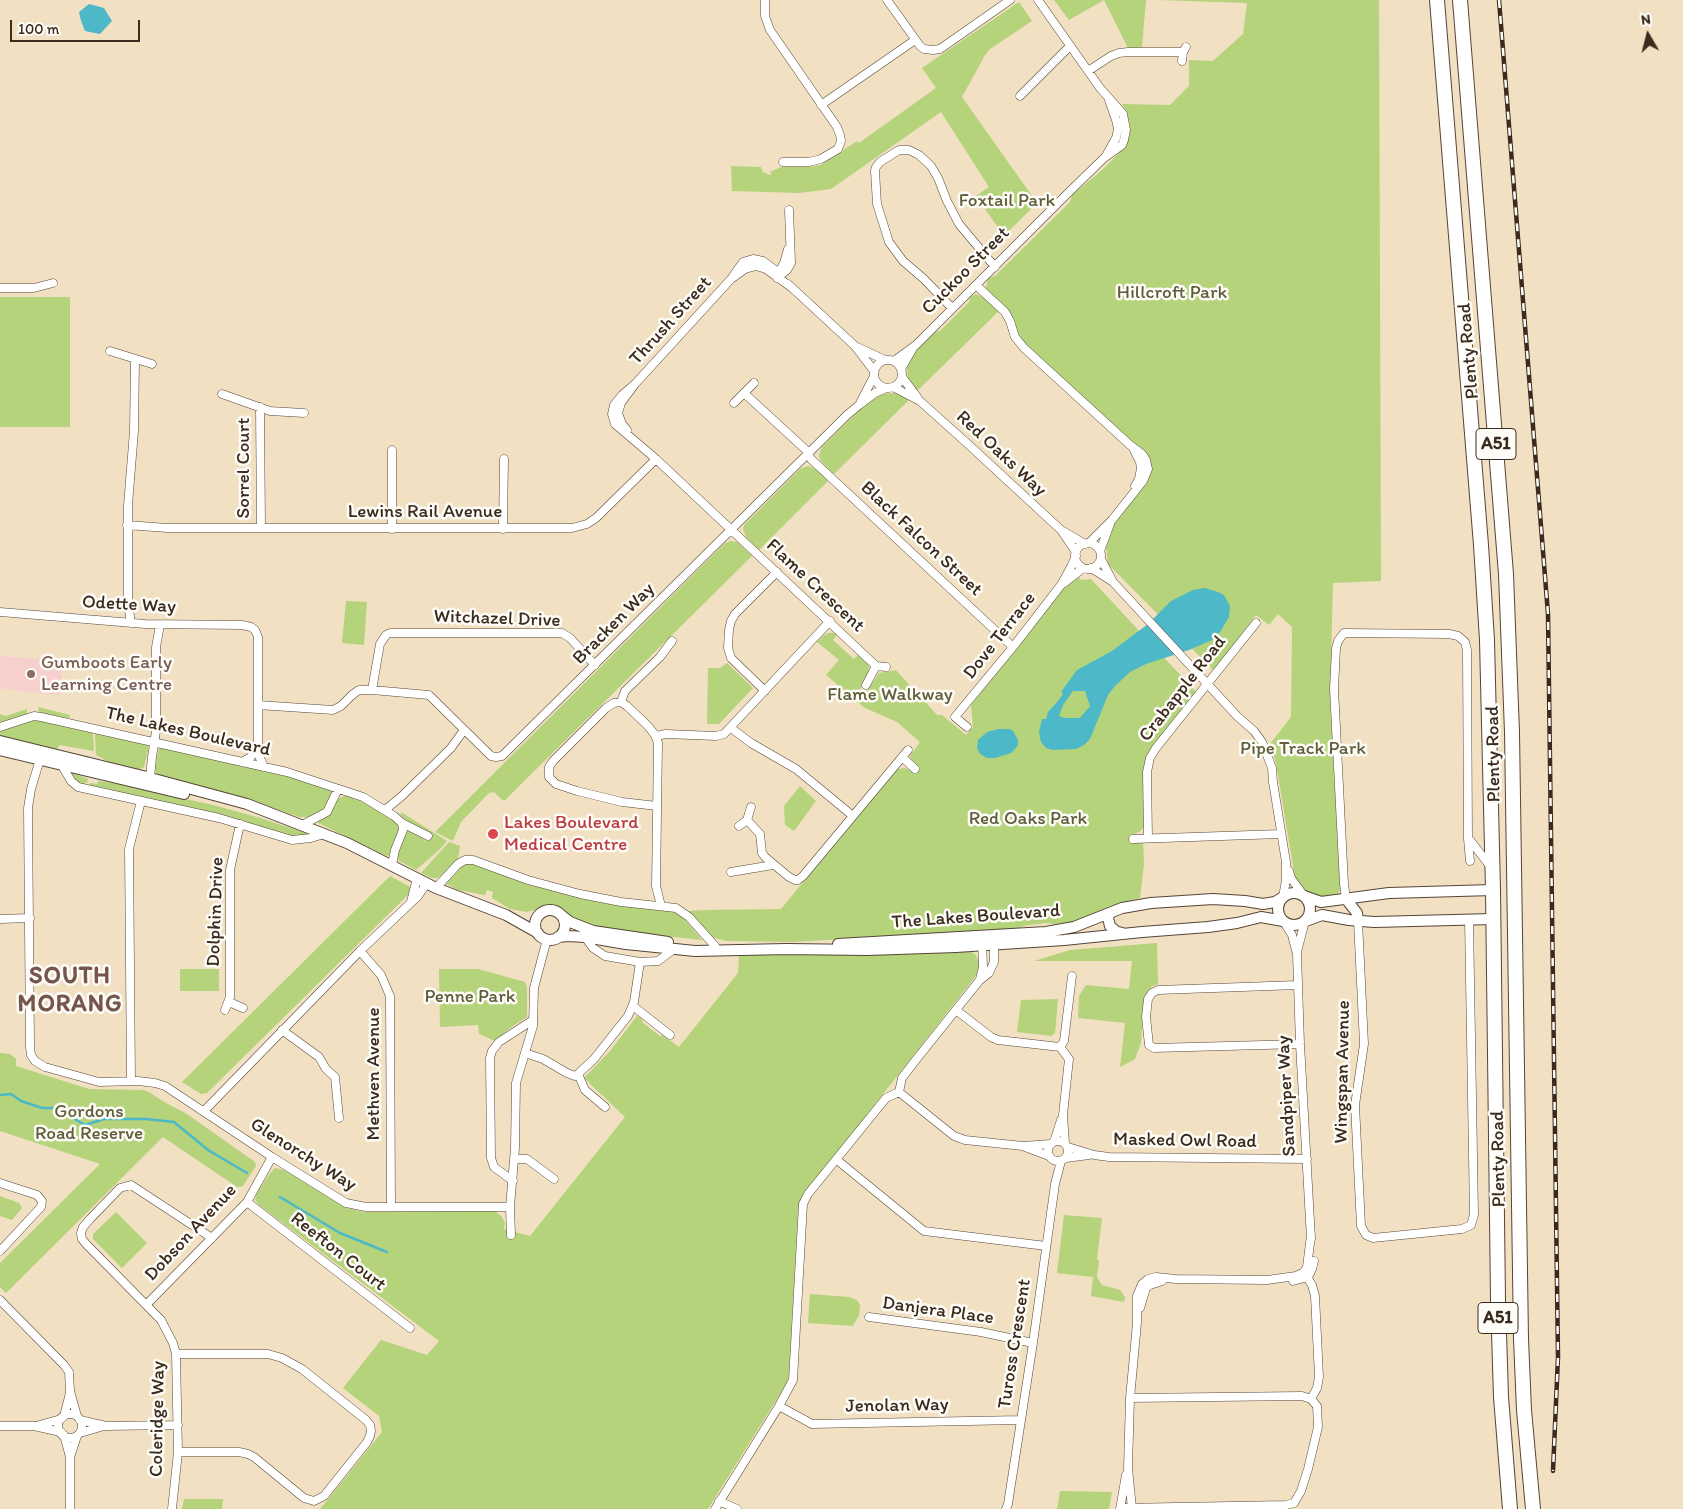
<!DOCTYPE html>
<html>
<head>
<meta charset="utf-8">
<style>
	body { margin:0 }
	#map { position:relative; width:1683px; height:1509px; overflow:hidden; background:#f2e0c2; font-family:Itim,sans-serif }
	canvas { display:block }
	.north { position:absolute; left:1623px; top:10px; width:50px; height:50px; -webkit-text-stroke:4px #fdfcf7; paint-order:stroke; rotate:352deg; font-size:14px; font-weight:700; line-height:20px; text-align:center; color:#3b2a1e }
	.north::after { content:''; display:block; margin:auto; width:18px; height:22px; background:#3b2a1e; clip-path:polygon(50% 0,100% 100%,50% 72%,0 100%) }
	.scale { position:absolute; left:10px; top:20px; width:130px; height:22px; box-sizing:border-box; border:2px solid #3b2a1e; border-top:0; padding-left:6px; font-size:15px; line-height:18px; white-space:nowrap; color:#3b2a1e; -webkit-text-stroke:4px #fdfcf7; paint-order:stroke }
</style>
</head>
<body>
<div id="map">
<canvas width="1683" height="1509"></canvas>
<div class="north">N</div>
<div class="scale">100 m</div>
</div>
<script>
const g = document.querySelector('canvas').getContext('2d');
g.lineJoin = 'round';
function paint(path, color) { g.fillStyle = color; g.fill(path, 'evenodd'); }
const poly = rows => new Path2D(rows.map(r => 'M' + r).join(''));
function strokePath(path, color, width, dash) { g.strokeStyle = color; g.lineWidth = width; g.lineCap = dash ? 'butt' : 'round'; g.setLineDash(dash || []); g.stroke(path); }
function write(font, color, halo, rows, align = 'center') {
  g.font = font + ' Itim,sans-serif'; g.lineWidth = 5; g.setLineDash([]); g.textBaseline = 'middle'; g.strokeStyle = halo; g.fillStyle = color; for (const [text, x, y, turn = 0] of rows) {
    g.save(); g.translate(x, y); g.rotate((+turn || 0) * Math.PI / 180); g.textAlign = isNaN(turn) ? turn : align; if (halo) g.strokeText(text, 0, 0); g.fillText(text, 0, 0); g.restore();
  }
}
const built = poly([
	[0,656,63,661,60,695,32,692,31,693,0,688]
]);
const green = poly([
	[1054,0,1146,0,1142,47,1128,48,1104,0,1069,20],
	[1159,0,1379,0,1381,581,1333,583,1330,699,1340,884,1340,890,1336,896,1321,897,1309,893,1304,890,1295,878,1276,763,1270,744,1291,717,1292,627,1278,614,1269,625,1256,615,1214,671,1108,564,1106,545,1110,530,1148,480,1152,469,1149,458,1025,344,1020,337,1008,310,987,291,986,288,988,278,995,276,1070,202,1072,195,1101,171,1123,149,1130,135,1130,126,1127,113,1122,104,1170,105,1189,86,1189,60,1213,61,1243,34,1247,3],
	[1019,2,1032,21,990,49,985,55,962,97,1037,203,1004,236,976,196,989,187,941,112,831,189,799,193,732,191,731,166,761,167,763,172,770,175,772,174,770,172,781,167,808,167,821,165,857,141,859,143,936,88,922,68],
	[976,294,983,297,999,311,916,392,908,379,907,369,908,364,915,352,935,332,940,331,969,302,970,297],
	[0,297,70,297,70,427,0,427],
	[895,393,910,399,834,474,820,460,819,455,822,447,867,402,882,394],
	[808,466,816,469,828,481,759,550,746,537,743,529,744,525,800,469],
	[731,541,737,542,752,556,505,800,502,800,494,792,489,793,461,822,453,841,435,832,725,543],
	[1079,577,1081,580,1091,579,1196,692,1152,746,1145,761,1143,770,1144,826,1141,831,1132,835,1132,843,1143,842,1144,864,1140,898,1120,903,1077,921,1063,925,1046,923,1023,926,1015,930,790,942,726,941,711,937,688,911,704,910,781,909,894,772,898,769,905,768,913,772,918,766,911,759,910,756,920,742,897,722,865,708,826,675,839,660,817,642,823,636,828,633,834,633,837,635,833,640,854,659,858,655,868,664,869,667,868,675,860,690,866,693,879,673,896,670,937,715,942,715,966,735,973,727,971,705,1062,590,1067,584],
	[346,601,367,602,364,645,342,643],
	[727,663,753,688,719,724,707,724,708,668,720,668],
	[38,707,70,715,69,718,39,713],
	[27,709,27,715,0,723,0,714,6,716],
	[35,720,93,732,94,751,59,745,57,750,0,736,0,731],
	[98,733,149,745,144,767,138,770,113,764,96,755,95,735],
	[159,747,294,778,330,790,332,793,327,805,321,811,309,817,299,817,257,802,159,775,156,773,155,768],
	[71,772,88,779,87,783,82,784,76,781],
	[98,781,120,784,217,806,260,818,306,833,305,835,292,836,225,816,89,785,90,783,97,784],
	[800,786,816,801,794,831,785,825,784,806],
	[344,796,347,796,368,804,396,822,399,827,399,833,389,855,387,856,318,823,318,821,330,813,338,799],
	[401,812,447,841,440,849,416,870,399,861,397,855,399,848,408,830,426,841,431,835,405,819,401,815],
	[449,842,460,846,458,859,438,878,432,878,421,873],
	[469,863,528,884,583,898,621,905,675,911,682,916,702,940,636,933,594,927,569,916,554,908,548,907,526,912,510,909,492,898,493,892,487,890,485,895,458,890,446,884,462,866],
	[390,876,414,889,207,1093,201,1094,182,1082],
	[1157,943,1158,984,1151,987,1144,1000,1141,1043,1135,1059,1120,1067,1125,1023,1078,1018,1079,996,1086,985,1129,989,1132,961,1034,961,1070,950],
	[959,950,971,952,976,955,979,963,979,972,805,1193,801,1201,798,1211,789,1373,787,1383,708,1509,320,1509,382,1432,379,1416,343,1388,381,1340,427,1355,439,1341,259,1205,255,1200,257,1193,270,1173,275,1168,284,1170,346,1208,364,1212,495,1211,502,1217,505,1223,504,1229,530,1236,625,1117,584,1078,610,1051,637,1016,642,1019,643,1023,660,1036,663,1035,679,1047,738,973,739,955,874,954],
	[180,969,219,969,219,991,180,991],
	[439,969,478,969,525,982,527,988,527,1017,510,1028,495,1041,479,1034,478,1025,440,1027],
	[1058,999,1055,1033,1051,1036,1017,1032,1021,1000],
	[0,1053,10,1054,16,1059,16,1066,89,1089,144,1090,149,1092,164,1102,187,1114,255,1162,256,1166,243,1186,237,1187,163,1137,6,1293,0,1287,0,1263,100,1164,0,1131],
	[0,1196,19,1203,22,1208,12,1220,0,1216],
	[116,1212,147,1243,122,1268,93,1239,93,1234],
	[1064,1215,1102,1218,1097,1259,1099,1261,1097,1277,1102,1285,1120,1290,1125,1297,1124,1302,1091,1296,1093,1277,1057,1273],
	[810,1294,849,1297,857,1300,860,1305,859,1315,853,1326,808,1323],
	[1060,1491,1112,1492,1109,1509,1057,1509],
	[184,1499,223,1499,222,1509,182,1509]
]);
const water = poly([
	[89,4,104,8,112,21,100,34,85,31,81,21,79,12],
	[1205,588,1218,592,1224,595,1230,606,1229,617,1220,632,1212,640,1189,650,1146,664,1130,672,1115,686,1108,695,1090,739,1084,745,1076,749,1053,750,1046,748,1041,742,1039,732,1042,719,1046,719,1048,712,1058,701,1063,694,1061,692,1077,670,1112,651,1148,624,1171,601,1193,590],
	[1073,691,1085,691,1090,706,1080,718,1064,718,1059,716,1063,705],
	[998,729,1010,729,1013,731,1018,740,1018,745,1015,749,1011,753,995,758,987,758,980,754,977,748,978,740,987,732]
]);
const stream = poly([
	[0,1095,11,1094,21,1101,42,1108,56,1108,85,1125,104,1119,146,1119,174,1122,208,1150,247,1173],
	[280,1197,340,1233,387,1252]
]);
const minor = poly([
	[765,0,765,16,770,30,837,127,840,135,841,141,838,149,821,159,809,162,783,162],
	[887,0,920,46,924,49,933,50,940,49,1010,0],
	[1182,61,1183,52,1186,47],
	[1088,71,1111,56,1119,53,1128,52,1183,52],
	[1020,96,1070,46],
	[821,105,915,40],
	[1107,154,1116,138,1118,129,1116,120,1109,100],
	[733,276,743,262,753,259,763,261,779,273],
	[777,276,784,263,788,249],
	[777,278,787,270,791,263,789,210],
	[788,284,855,346,874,371],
	[976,285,1005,312,1010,321,1015,337,1024,348,1130,445,1142,454,1146,460,1148,469,1143,481,1112,520,1089,543],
	[0,288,34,288,53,283],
	[952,308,924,279,903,261,889,242,877,204,875,171,876,167,880,162,899,150,909,150,919,155,931,166,938,178,947,201,959,224,995,267],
	[857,347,885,360],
	[110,351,152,364],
	'874 374a14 14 0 1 1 28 0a14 14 0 1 1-28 0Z',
	[894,361,916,345,1066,195,1104,158,1122,145,1124,140,1126,130,1123,114,1100,88,1038,0],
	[901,369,913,348],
	[902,377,917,397],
	[635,384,622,395,614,405,612,414,615,424,656,459,876,666,866,685],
	[893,387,920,401,969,445,1061,530,1076,552],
	[744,393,806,450,811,459,1013,647],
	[222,394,270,411,304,413],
	[861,401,874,376],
	[734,403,754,383],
	[260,407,261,528],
	[627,430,622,424,618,413,621,403,635,384,731,279,745,269,756,266,766,269,791,287],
	[392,450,392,529],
	[1134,450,1140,462,1141,468,1139,479,1135,486],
	[127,525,167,528,572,528,587,524,596,518,656,459],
	[503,529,504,459],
	[1063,531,1085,544],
	'1075 556a13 13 0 1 1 26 0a13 13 0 1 1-26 0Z',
	[1100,551,1110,524],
	[1101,559,1112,580],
	[1091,568,1113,582,1237,716,1254,731,1262,742,1272,768,1273,782,1286,862,1286,880,1283,897],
	[1064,583,1083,568],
	[0,612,145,624,242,625,251,627,255,630,258,637,258,742,259,756,264,767],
	[131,623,128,603,128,505,134,431,135,360],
	[876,666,886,667],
	[372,690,429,695,491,756,496,757,502,756,847,415,859,405,875,393,886,388],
	[765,691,731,658,728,648,729,630,731,621,735,614,777,572],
	[621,702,614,703,606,708,553,761,549,767,549,777,556,784,577,791,622,802,657,806],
	[621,702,627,706,648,726,655,735,658,743,656,886,661,906],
	[621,702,625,691,660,657,672,641],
	[258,705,333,710,341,706,352,695,359,690,372,690,380,644,386,635,390,633,562,633,570,638,595,665],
	[0,727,34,716,41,717,287,772,363,797,394,816,402,823,403,830,395,850,392,865],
	[967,727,955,717,1013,647,1061,585,1071,567,1076,556],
	[731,728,751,743,796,769,853,816],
	[656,736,666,734,716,736,724,734,830,621],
	[41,756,31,789,28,808,30,1047,31,1055,35,1061,45,1067,99,1082,138,1081,155,1083,165,1086,272,1157,346,1203,366,1207,510,1207],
	[902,757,915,769],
	[242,762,251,757,257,744],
	[61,764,71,781,78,787,219,818,292,840,311,838,324,834],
	[150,778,152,757,156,731,156,647,160,625],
	[385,810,402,796,451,748,464,730],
	[747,820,760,834,762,853,765,857,789,877,795,880,798,880,803,876,908,750],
	[402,823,428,836],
	[302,825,327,812,338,789],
	[739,826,747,820,751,807],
	[1148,838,1147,772,1150,758,1156,748,1256,623],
	[1133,839,1281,834],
	[1469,839,1491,867],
	[1289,871,1291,878,1304,896],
	[731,872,773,865],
	[436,888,458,864,465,860,473,860,528,880,580,894,621,902,676,908,689,917,715,946],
	[1346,899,1344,884,1334,689,1336,648,1338,641,1344,633,1449,634,1458,636,1465,642,1467,650,1468,839,1470,861],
	[411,902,417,878],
	[0,919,30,918],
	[1358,921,1364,1044,1355,1105,1361,1226,1366,1235,1373,1238,1462,1229,1471,1225,1474,1215,1469,919],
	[1284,922,1292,935,1297,954,1300,1044,1311,1239],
	[585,937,593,948,605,956,640,962,658,961,674,949],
	[360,951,381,975,390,996,391,1207],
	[1297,952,1305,921],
	[980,979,983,967,982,942],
	[1298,985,1158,990,1152,993,1148,999,1146,1017,1149,1045,1154,1048,1300,1044],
	[229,1002,243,1008],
	[633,1006,670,1035],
	[225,1010,230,997,230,870,240,824],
	[956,1010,991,1037,998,1040,1060,1047,1069,1059,1063,1115,1065,1143],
	[282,1030,319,1057,326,1069,335,1077,339,1118],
	[1060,1047,1064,1041,1072,976],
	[525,1053,543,1059,567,1073,575,1076,578,1074,585,1090,605,1107],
	[578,1074,594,1059,628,1016,634,1002,640,962],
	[131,1081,129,849,141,801],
	[899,1092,954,1136,965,1140,1023,1146,1051,1144],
	[204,1111,360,951,418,896,427,883],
	'1048 1151a10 10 0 1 1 20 0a10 10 0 1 1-20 0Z',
	[1054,1142,1061,1120],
	[1025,1147,1049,1156],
	[1068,1147,1094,1155,1109,1157,1307,1159],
	[1066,1158,1089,1155],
	[514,1159,527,1159,554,1179],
	[837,1160,924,1231,1046,1246],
	[513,1181,494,1167,491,1158,490,1058,492,1051,499,1042,533,1020],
	[0,1183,37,1195,42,1201,41,1207,0,1251],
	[247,1202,410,1328],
	[511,1235,510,1207,515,1148,516,1083,533,1026,534,988,547,939],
	[1305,1274,1312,1285,1315,1296,1319,1377,1317,1388,1311,1399],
	[1293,1281,1308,1277,1312,1269,1314,1261],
	[0,1300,64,1365,69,1372,70,1391,77,1416],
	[147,1304,247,1202,272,1157],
	[1140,1308,1146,1288,1150,1285,1162,1281],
	[869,1317,981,1332,1033,1343],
	[176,1354,268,1354,282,1358,302,1369,366,1420,370,1425,371,1431,370,1436,367,1442,324,1496,314,1501,304,1498,254,1457,248,1454,239,1452,178,1452],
	[779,1406,812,1424,1020,1420],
	'58 1426a12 12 0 1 1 24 0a12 12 0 1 1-24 0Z',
	[64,1416,70,1393],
	[80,1420,106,1426,178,1425],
	[0,1426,34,1426,61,1432],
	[36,1426,61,1419],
	[80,1433,104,1426],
	[64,1435,70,1457],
	[719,1501,737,1509],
	[1121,1508,1286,1505,1294,1503,1301,1491,1308,1469,1318,1427,1317,1406,1311,1399,1302,1396,1130,1398],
	[70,1509,70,1457,77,1436],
	[172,1509,178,1452,176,1354,173,1343,161,1320,87,1245,82,1239,81,1233,83,1227,90,1219,120,1188,131,1185,212,1238],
	[715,1509,779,1406,793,1380,803,1204,808,1194,886,1098,899,1092,902,1078,915,1061,979,981,989,973,994,962,994,940],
	[1006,1509,1008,1504,1033,1343,1055,1184,1061,1161],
	[1120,1509,1126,1475],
	[1132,1509,1128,1468,1130,1398,1137,1323,1137,1296,1142,1284,1148,1279,1156,1277,1176,1279,1267,1280,1296,1276,1304,1272,1307,1267,1311,1235]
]);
const tertiary = poly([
	[0,741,143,776,247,804,347,843,436,888,506,915,538,933],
	[0,750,184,794],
	'1278 909a16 16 0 1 1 32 0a16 16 0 1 1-32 0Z',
	[1304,896,1321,902,1389,893,1493,890],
	[1346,899,1357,913,1358,921],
	'535 925a15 15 0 1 1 30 0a15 15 0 1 1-30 0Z',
	[1110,913,1108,918,1110,926,1117,932,1122,933],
	[561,915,570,922,593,931,668,942],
	[1306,921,1322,915,1349,920,1374,922,1493,919],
	[558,937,568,936,585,937,626,944,695,951,786,949,867,950,956,947,1064,940,1142,932,1208,927,1237,923,1261,917,1283,921],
	[838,944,1046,932,1074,927,1122,908,1151,903,1213,899,1245,901,1263,904,1275,902,1283,897]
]);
const trunk = poly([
	[1437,0,1481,545,1487,640,1493,890,1498,1300,1501,1397,1510,1509],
	[1460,0,1506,574,1512,732,1521,1339,1524,1410,1533,1509]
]);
const rail = poly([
	[1499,0,1548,614,1558,1357,1553,1471]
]);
const markers = [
	[31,674,5,"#8d6e63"],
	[493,834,6,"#e0444e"]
];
const shields = [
	[1496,444,40],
	[1498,1318,40]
];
const shieldNames = [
	["A51",1496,444],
	["A51",1498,1318]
];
const parkNames = [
	["Foxtail Park",1007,201],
	["Hillcroft Park",1172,293],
	["Flame Walkway",890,695],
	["Pipe Track Park",1303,749],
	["Red Oaks Park",1028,819],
	["Penne Park",470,997],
	["Gordons",89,1112],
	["Road Reserve",89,1134]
];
const streetNames = [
	["Cuckoo Street",966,271,-45],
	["Thrush Street",671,321,-48],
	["Plenty Road",1469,351,-95],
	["Red Oaks Way",1001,454,43],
	["Sorrel Court",244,468,-90],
	["Lewins Rail Avenue",425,512],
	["Black Falcon Street",921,539,43],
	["Flame Crescent",815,586,43],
	["Odette Way",129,605,3],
	["Witchazel Drive",497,619,2],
	["Bracken Way",614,624,-45],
	["Dove Terrace",1000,636,-52],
	["Crabapple Road",1183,689,-52],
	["The Lakes Boulevard",188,732,13],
	["Plenty Road",1494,754,-91],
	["Dolphin Drive",216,912,-88],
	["The Lakes Boulevard",976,917,-4],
	["Wingspan Avenue",1343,1072,-89],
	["Methven Avenue",374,1074,-90],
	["Sandpiper Way",1287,1096,-93],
	["Masked Owl Road",1185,1141,1],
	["Glenorchy Way",303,1155,32],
	["Plenty Road",1499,1159,-91],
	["Dobson Avenue",191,1233,-47],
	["Reefton Court",338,1252,38],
	["Danjera Place",938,1311,8],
	["Tuross Crescent",1015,1344,-81],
	["Jenolan Way",897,1406,-1],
	["Coleridge Way",158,1419,-89]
];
const educationNames = [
	["Gumboots Early",41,663],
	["Learning Centre",41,685]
];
const healthNames = [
	["Lakes Boulevard",504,823],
	["Medical Centre",504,845]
];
const districtNames = [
	["SOUTH",70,977],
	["MORANG",70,1005]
];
paint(built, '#f7d0ce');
paint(green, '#b4d37a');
paint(water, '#4cb8c8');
strokePath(stream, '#4cb8c8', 2.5);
strokePath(minor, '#564537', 9);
strokePath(tertiary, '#564537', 12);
strokePath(trunk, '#564537', 16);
strokePath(minor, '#fff', 8);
strokePath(tertiary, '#fff', 10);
strokePath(trunk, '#fff', 14);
strokePath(rail, '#3b2a1e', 4.5);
strokePath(rail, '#fdfcf7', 2.5, [8]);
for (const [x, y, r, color] of markers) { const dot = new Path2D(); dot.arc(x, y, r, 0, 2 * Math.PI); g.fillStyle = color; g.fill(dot); strokePath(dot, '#fdfcf7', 2); }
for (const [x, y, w] of shields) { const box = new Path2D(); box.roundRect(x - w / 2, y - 15.5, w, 31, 4); g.fillStyle = '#fdfcf7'; g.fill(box); strokePath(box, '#3b2a1e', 1); }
write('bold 18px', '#3b2a1e', null, shieldNames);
write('19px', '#5f5d3a', '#fdfcf7', parkNames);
write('19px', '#3b2a1e', '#fdfcf7', streetNames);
write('19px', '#785e54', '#fdfcf7', educationNames, 'left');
write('19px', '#be3a42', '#fdfcf7', healthNames, 'left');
g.letterSpacing = '1px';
write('bold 24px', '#76554d', '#fdfcf7', districtNames);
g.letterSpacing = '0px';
</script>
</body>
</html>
